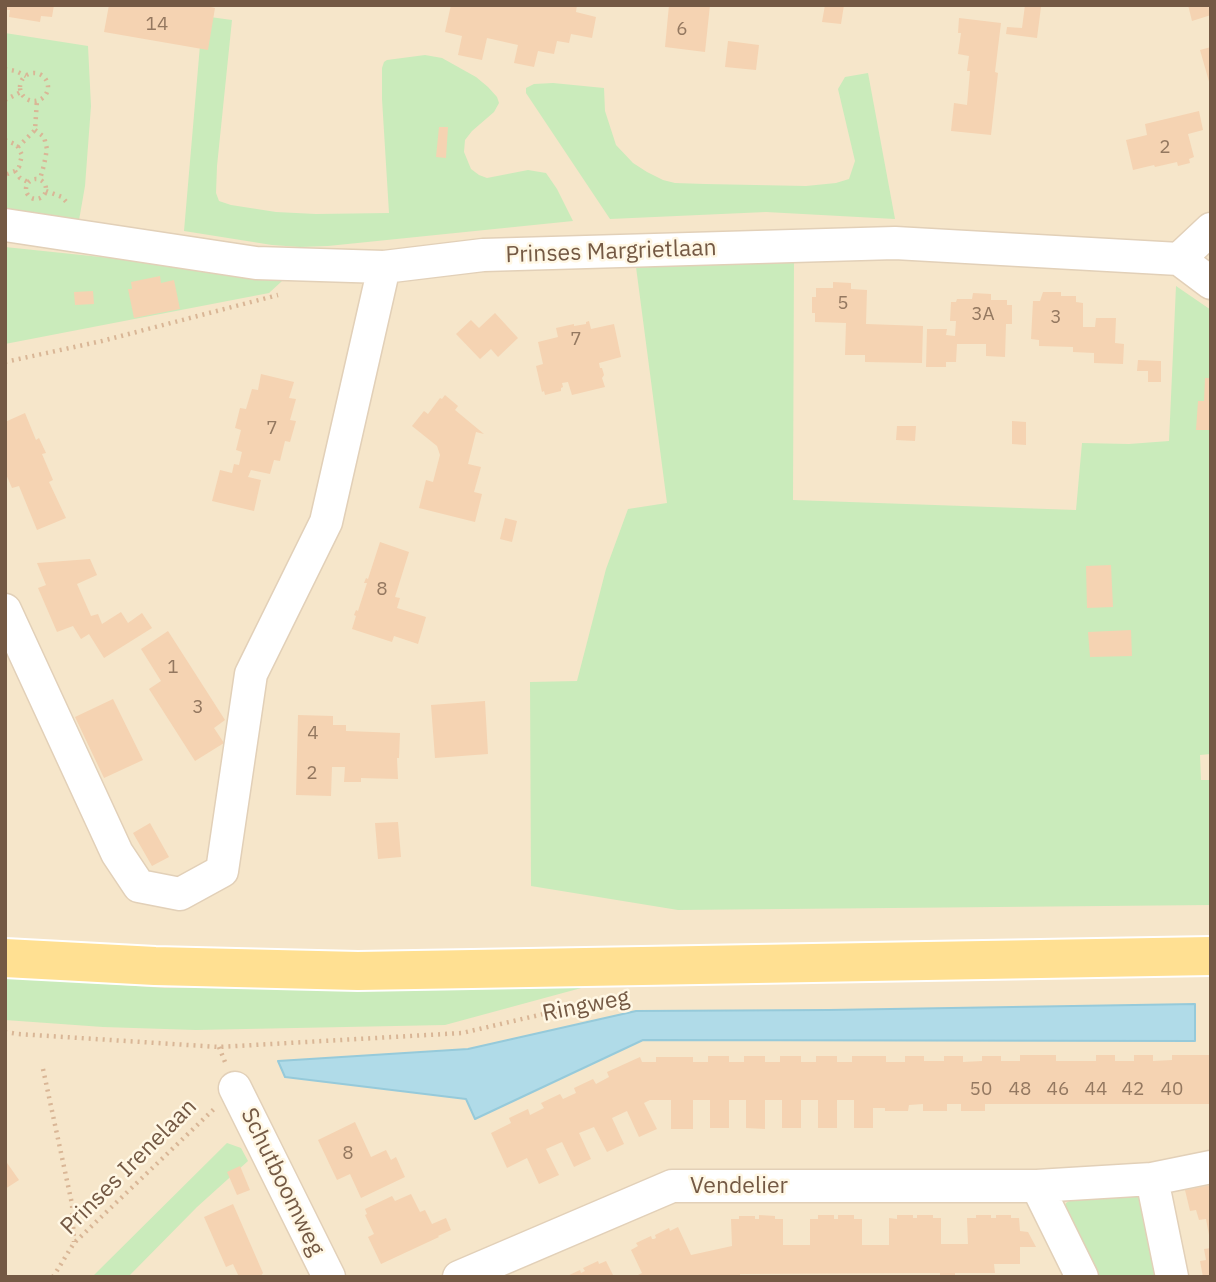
<!DOCTYPE html>
<html>
<head>
<meta charset="utf-8">
<style>
	body { margin:0 }
	#map { position:relative; width:1216px; height:1282px; overflow:hidden; background:#fef4dc; font-family:"IBM Plex Sans",sans-serif }
	canvas { display:block }
	.frame { position:absolute; inset:0; border:7px solid #745944; pointer-events:none }
</style>
</head>
<body>
<div id="map">
<canvas width="1216" height="1282"></canvas>
<div class="frame"></div>
</div>
<script>
const g = document.querySelector('canvas').getContext('2d');
g.lineJoin = 'round';
function paint(path, color) { g.fillStyle = color; g.fill(path, 'evenodd'); }
const poly = rows => new Path2D(rows.map(r => 'M' + r).join(''));
function strokePath(path, color, width, dash) { g.strokeStyle = color; g.lineWidth = width; g.lineCap = dash ? 'butt' : 'round'; g.setLineDash(dash || []); g.stroke(path); }
function write(font, color, halo, rows, align = 'center') {
  g.font = font + ' "IBM Plex Sans",sans-serif'; g.lineWidth = 5; g.setLineDash([]); g.textBaseline = 'middle'; g.strokeStyle = halo; g.fillStyle = color; for (const [text, x, y, turn = 0] of rows) {
    g.save(); g.translate(x, y); g.rotate((+turn || 0) * Math.PI / 180); g.textAlign = isNaN(turn) ? turn : align; if (halo) g.strokeText(text, 0, 0); g.fillText(text, 0, 0); g.restore();
  }
}
const residential = poly([
	[5,5,1211,5,1211,1277,5,1277]
]);
const green = poly([
	[210,17,232,20,217,166,216,193,219,201,231,205,276,212,316,214,389,213,382,99,382,68,384,62,387,60,425,55,442,58,476,77,488,87,497,97,499,103,494,112,472,131,465,140,464,152,471,169,479,175,487,178,528,170,546,173,557,189,573,221,328,246,300,247,272,245,184,231,202,22],
	[5,33,88,46,91,106,85,186,78,226,5,216],
	[868,73,895,219,766,212,610,219,526,93,526,88,534,84,553,83,604,88,605,111,616,145,633,163,647,172,663,180,675,183,705,184,806,186,836,183,849,179,855,161,838,89,845,77],
	[5,247,139,261,282,281,269,293,5,344],
	[794,259,793,500,1076,510,1082,443,1129,444,1169,441,1176,286,1211,310,1211,754,1200,755,1201,780,1211,780,1211,905,678,910,531,886,530,682,577,681,606,569,628,509,667,503,636,267],
	[5,977,165,988,596,984,445,1025,196,1030,103,1027,5,1020],
	[227,1143,241,1148,248,1161,197,1207,128,1277,92,1277],
	[1129,1193,1137,1196,1142,1202,1156,1277,1091,1277,1063,1211,1066,1203,1076,1197]
]);
const water = poly([
	[1195,1004,1195,1041,643,1040,475,1119,466,1099,285,1077,278,1061,468,1049,636,1011,829,1010,1195,1004]
]);
const building = poly([
	[5,5,54,5,52,17,41,16,40,22,9,17,10,10,5,10],
	[109,5,202,5,215,8,208,50,104,32],
	[451,5,577,5,576,12,596,17,592,38,571,34,569,43,557,41,554,54,538,51,534,67,514,63,518,45,487,38,482,60,458,55,462,36,445,32],
	[669,5,710,5,705,52,665,47],
	[825,5,844,5,841,24,822,22],
	[1025,5,1041,7,1037,38,1006,34,1007,27,1022,28],
	[1188,5,1208,5,1211,15,1192,21],
	[959,18,1001,23,995,72,998,73,991,135,951,131,954,103,967,105,970,71,967,71,969,56,958,54,961,33,958,33],
	[728,41,759,45,756,70,725,67],
	[1211,47,1211,85,1210,85,1200,50],
	[1199,111,1203,130,1188,134,1194,157,1189,159,1190,163,1178,166,1177,162,1155,167,1154,165,1133,170,1126,140,1147,135,1145,124],
	[439,127,448,127,446,158,436,157],
	[160,276,161,283,174,280,180,309,134,318,128,289,132,289,131,282],
	[833,282,851,283,851,289,867,290,866,324,923,326,922,363,865,362,865,355,845,355,846,323,815,322,815,313,812,313,812,297,816,297,816,288,833,288],
	[93,291,94,304,75,305,74,292],
	[1043,292,1061,292,1061,296,1076,296,1076,302,1083,303,1083,327,1095,327,1096,318,1116,318,1115,343,1124,344,1123,364,1094,363,1094,353,1073,352,1073,347,1039,346,1039,340,1031,339,1033,301,1040,301],
	[973,293,991,294,991,300,1007,300,1007,305,1012,305,1012,324,1006,324,1005,357,986,356,986,344,957,344,956,362,946,362,946,367,926,367,927,329,947,329,946,335,955,336,956,321,950,321,951,302,956,302,957,299,972,299],
	[495,313,518,338,498,357,491,349,480,359,456,334,471,320,479,328],
	[589,321,591,329,614,324,621,357,599,363,600,368,602,368,604,375,602,378,605,387,572,395,568,382,562,383,563,387,561,388,561,391,545,395,544,391,542,392,536,366,543,364,538,342,558,337,556,328,574,324,574,326,586,324,586,322],
	[1138,360,1161,361,1161,382,1148,382,1148,371,1137,371],
	[261,374,294,382,289,398,296,399,290,420,296,421,290,442,285,441,280,461,274,460,270,474,251,470,248,477,261,480,254,511,212,501,220,470,232,473,234,464,239,465,242,452,236,450,241,430,235,428,240,408,246,409,252,389,258,390],
	[1205,378,1211,378,1211,430,1196,430,1198,401,1204,401],
	[445,395,458,406,455,410,484,434,476,432,468,464,481,467,474,492,482,494,475,522,419,508,426,480,433,482,440,455,437,446,412,426,424,411,428,414,440,398,442,399],
	[25,413,36,440,39,438,46,453,42,454,53,480,49,482,66,518,37,530,19,486,12,488,5,472,5,422],
	[1012,421,1026,422,1026,445,1012,444],
	[897,426,916,426,915,441,896,440],
	[505,518,517,521,512,542,500,539],
	[380,542,409,552,395,597,400,598,397,608,426,617,418,644,394,636,392,642,352,629,356,616,354,615,356,610,358,611,367,583,364,583,366,578,368,579],
	[90,559,97,575,77,584,91,616,98,614,102,624,121,612,128,623,142,613,152,628,104,658,89,634,81,639,73,626,57,632,38,588,46,585,37,563],
	[1111,565,1113,607,1087,608,1086,566],
	[1131,630,1132,656,1090,657,1088,632],
	[168,631,225,720,214,728,224,743,195,761,149,689,161,681,141,649],
	[113,699,143,760,104,778,75,717],
	[485,701,488,754,435,758,431,705],
	[298,715,333,716,333,725,346,725,346,731,400,733,399,758,397,758,398,779,361,778,361,782,344,782,345,767,332,767,331,796,296,795],
	[398,822,401,857,378,859,375,823],
	[150,823,169,857,152,866,133,833],
	[1020,1055,1056,1055,1056,1061,1096,1061,1096,1055,1115,1055,1115,1061,1134,1061,1134,1055,1153,1055,1153,1061,1172,1060,1172,1055,1209,1055,1209,1060,1211,1060,1211,1104,985,1104,985,1111,961,1111,961,1104,947,1104,947,1111,923,1111,923,1104,909,1105,908,1111,885,1111,885,1108,873,1108,873,1128,854,1128,854,1100,837,1100,837,1128,818,1128,818,1100,801,1100,801,1128,782,1128,782,1100,765,1100,765,1129,746,1128,746,1100,729,1100,729,1128,710,1128,710,1100,693,1100,693,1129,671,1129,671,1100,650,1100,644,1103,657,1129,639,1137,627,1111,612,1118,624,1144,607,1152,594,1127,579,1133,591,1159,574,1167,562,1142,546,1149,559,1175,539,1184,527,1158,507,1168,491,1133,511,1123,509,1118,528,1109,530,1115,544,1108,541,1103,560,1094,563,1099,576,1093,574,1088,593,1079,596,1084,609,1077,607,1072,640,1057,642,1062,656,1062,656,1057,693,1057,693,1062,708,1062,708,1056,729,1056,729,1062,744,1062,744,1056,765,1056,765,1062,780,1062,780,1056,801,1056,801,1062,816,1062,816,1056,837,1056,837,1062,852,1062,852,1056,886,1056,886,1062,905,1062,905,1056,924,1056,924,1061,944,1061,944,1056,963,1056,963,1062,982,1061,982,1056,1001,1056,1001,1061,1020,1061],
	[355,1122,371,1157,386,1150,391,1160,396,1157,405,1177,361,1198,350,1174,337,1180,318,1140],
	[5,1160,19,1180,5,1189],
	[240,1166,250,1190,237,1195,227,1172],
	[1211,1185,1211,1235,1209,1235,1206,1219,1199,1220,1196,1210,1190,1211,1185,1190],
	[411,1194,420,1212,425,1210,432,1224,446,1218,451,1230,438,1236,439,1237,381,1264,368,1237,374,1234,365,1215,367,1214,365,1209,392,1196,395,1201],
	[233,1204,263,1273,260,1277,239,1277,233,1264,226,1267,204,1217],
	[759,1215,775,1216,775,1219,783,1219,783,1245,810,1245,810,1219,818,1219,818,1215,834,1215,834,1219,838,1219,838,1215,854,1215,854,1219,862,1219,862,1245,889,1245,889,1218,897,1219,897,1215,913,1215,913,1218,917,1218,917,1215,933,1215,933,1218,941,1218,941,1244,968,1244,967,1218,976,1218,976,1215,991,1215,991,1218,996,1218,996,1215,1011,1215,1011,1218,1019,1218,1020,1231,1028,1232,1036,1247,1020,1247,1020,1264,994,1264,995,1273,955,1273,955,1277,940,1277,940,1273,915,1273,740,1274,740,1277,634,1277,642,1273,631,1250,638,1246,636,1243,651,1236,652,1239,654,1239,656,1238,655,1235,669,1228,670,1231,678,1227,691,1255,732,1246,731,1219,739,1219,739,1216,755,1216,755,1219,759,1219],
	[1211,1248,1211,1277,1203,1277,1200,1261,1206,1260,1204,1249],
	[598,1261,599,1264,606,1261,614,1277,565,1277,580,1270,581,1273,585,1271,583,1268]
]);
const path = poly([
	[5,69,16,71,26,76],
	'20 87a14 14 0 1 1 28 0a14 14 0 1 1-28 0Z',
	[5,100,21,92],
	[35,130,44,137,47,149,44,165,40,179],
	[5,140,17,145,22,155,19,167,15,171,5,175],
	[18,147,35,130,37,100],
	[15,171,20,178,28,182],
	'26 189a10 10 0 1 1 20 0a10 10 0 1 1-20 0Z',
	[46,191,62,197,69,205],
	[5,362,102,341,278,295],
	[5,1032,18,1034,219,1047,462,1033,595,1002],
	[219,1047,225,1062],
	[43,1069,72,1204,74,1242],
	[53,1277,74,1243,214,1109]
]);
const minor = poly([
	[5,225,256,263,384,267,483,255,895,243,1179,259,1211,283],
	[1179,259,1211,229],
	[5,610,117,853,139,886,180,894,222,871,251,674,326,522,384,267],
	[235,1088,329,1277],
	[1152,1179,1172,1277],
	[1037,1186,1082,1277],
	[459,1277,672,1186,1037,1186,1152,1179,1211,1167]
]);
const major = poly([
	[5,958,155,966,358,971,1211,956]
]);
const numberNames = [
	["14",157,25],
	["6",682,30],
	["2",1165,148],
	["5",843,304],
	["3A",983,315],
	["3",1056,318],
	["7",576,340],
	["7",272,429],
	["8",382,590],
	["1",173,668],
	["3",198,708],
	["4",313,734],
	["2",312,774],
	["50",981,1090],
	["48",1020,1090],
	["46",1058,1090],
	["44",1096,1090],
	["42",1133,1090],
	["40",1172,1090],
	["8",348,1154]
];
const streetNames = [
	["Prinses Margrietlaan",611,252,-2],
	["Ringweg",586,1006,-11],
	["Prinses Irenelaan",129,1167,-45],
	["Schutboomweg",282,1182,64],
	["Vendelier",739,1186]
];
paint(residential, '#f6e6ca');
paint(green, '#caebbb');
paint(water, '#b0dbe8');
strokePath(water, '#96cada', 2);
paint(building, '#f5d3b2');
strokePath(minor, '#e2d0b8', 35);
strokePath(major, '#fff', 42);
strokePath(path, '#d9b696', 4.5, [2, 5]);
strokePath(minor, '#fff', 32);
strokePath(major, '#ffe092', 38);
write('19px', '#947860', null, numberNames);
write('23px', '#745944', '#fff7e4', streetNames);
</script>
</body>
</html>
